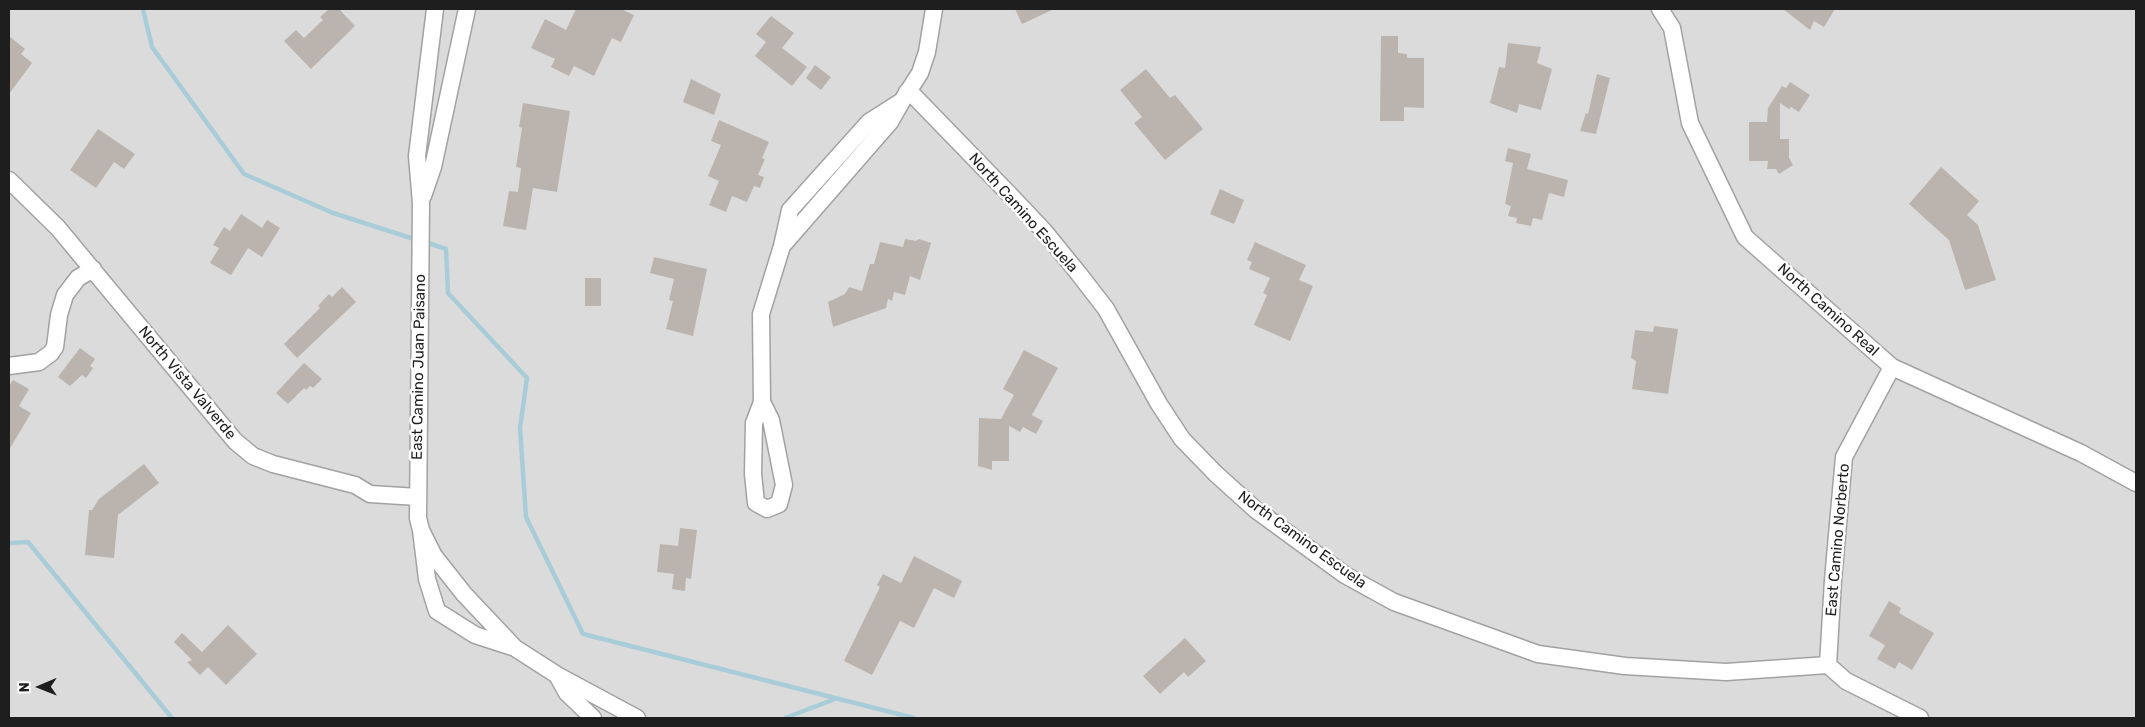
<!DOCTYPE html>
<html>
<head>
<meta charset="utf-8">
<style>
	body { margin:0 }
	#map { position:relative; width:2145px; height:727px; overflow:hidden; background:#eeebe5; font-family:Rubik,sans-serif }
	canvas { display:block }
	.frame { position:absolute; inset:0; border:10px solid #1e1e1e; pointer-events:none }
	.north { position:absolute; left:15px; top:662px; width:50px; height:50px; -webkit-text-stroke:4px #fff; paint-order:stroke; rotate:269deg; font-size:14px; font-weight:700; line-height:20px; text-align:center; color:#1e1e1e }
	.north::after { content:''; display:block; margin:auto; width:18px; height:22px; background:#1e1e1e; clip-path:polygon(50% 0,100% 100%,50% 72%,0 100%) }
</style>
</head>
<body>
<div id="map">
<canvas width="2145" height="727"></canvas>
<div class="frame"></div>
<div class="north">N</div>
</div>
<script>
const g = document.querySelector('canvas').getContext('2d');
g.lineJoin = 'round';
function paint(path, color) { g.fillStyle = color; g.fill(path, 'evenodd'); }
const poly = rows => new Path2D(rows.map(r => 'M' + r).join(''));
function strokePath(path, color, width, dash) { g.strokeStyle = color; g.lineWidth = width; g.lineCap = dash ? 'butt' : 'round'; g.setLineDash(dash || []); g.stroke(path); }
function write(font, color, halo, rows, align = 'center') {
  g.font = font + ' Rubik,sans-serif'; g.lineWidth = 5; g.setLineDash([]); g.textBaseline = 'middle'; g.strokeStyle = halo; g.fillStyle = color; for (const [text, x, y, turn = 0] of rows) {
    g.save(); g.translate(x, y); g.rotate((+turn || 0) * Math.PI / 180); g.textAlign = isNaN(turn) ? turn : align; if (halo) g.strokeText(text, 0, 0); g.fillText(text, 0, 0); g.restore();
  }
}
const residential = poly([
	[9,9,2136,9,2136,718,9,718]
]);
const stream = poly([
	[143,9,152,47,244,174,333,213,417,240],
	[425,242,446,249,448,293,527,378,520,428,526,517,583,634,914,718],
	[9,543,28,542,172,718],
	[785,718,835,699]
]);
const building = poly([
	[329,9,339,9,355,26,311,69,284,41,296,30,304,38,323,20,320,17],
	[576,9,621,9,634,15,621,42,612,38,594,76,574,66,569,76,551,67,555,59,531,48,545,19,566,30],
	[1015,9,1054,9,1022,24],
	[1783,9,1835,9,1824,27,1814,21,1810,30],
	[771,16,794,33,782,48,807,67,792,86,755,56,766,42,756,34],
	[9,36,25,49,21,54,32,63,9,94],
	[1381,36,1398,36,1398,53,1407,54,1407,58,1424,58,1424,108,1404,107,1404,121,1380,121],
	[1508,43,1541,47,1537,63,1552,69,1541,110,1519,104,1517,113,1490,103,1499,67,1505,68],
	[815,65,831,77,821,90,806,78],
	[1146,69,1170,98,1175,95,1203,129,1165,160,1134,123,1142,117,1120,90],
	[1597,74,1610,78,1596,134,1580,131,1586,113,1588,114],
	[691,79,721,94,714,115,683,102],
	[1790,82,1810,95,1799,112,1791,107,1789,109,1780,103,1780,139,1789,139,1789,158,1793,165,1779,174,1776,169,1767,169,1768,161,1749,161,1749,122,1767,122,1768,108,1782,86,1786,88],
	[523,103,570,111,557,192,533,188,526,230,503,226,509,191,518,192,521,168,516,167,522,128,519,127],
	[719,120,769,142,762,158,765,159,758,175,764,177,760,188,754,186,747,202,732,196,726,212,709,205,719,181,708,176,721,145,711,141],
	[98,129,135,154,124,169,114,162,96,188,70,170],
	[1508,148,1531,154,1527,169,1568,180,1564,197,1549,193,1542,220,1533,218,1531,226,1516,223,1517,218,1508,216,1511,206,1505,204,1513,163,1505,161],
	[1941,167,1979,201,1967,215,1978,225,1996,280,1965,290,1949,240,1909,204],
	[1220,189,1244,200,1234,224,1210,214],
	[241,214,262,228,267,220,280,228,262,257,248,248,231,275,210,263,219,248,213,245,224,227,230,231],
	[905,239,916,241,919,239,931,243,920,280,910,276,905,295,894,292,892,301,888,299,886,308,833,327,828,302,845,294,849,287,862,291,870,264,874,264,880,242,903,247],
	[1255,242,1306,265,1299,280,1313,286,1290,341,1254,325,1267,295,1263,293,1270,278,1249,269,1252,262,1247,260],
	[654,257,707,269,693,336,666,329,673,301,669,300,674,279,650,273],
	[585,278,601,278,601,306,585,306],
	[342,287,356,302,297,358,284,344,320,308,318,306,329,294,332,297],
	[1654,326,1678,329,1668,394,1632,389,1636,361,1631,358,1635,330,1653,332],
	[80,348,95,359,90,366,93,368,86,378,82,375,70,386,58,377],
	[1024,350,1058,368,1032,415,1043,421,1036,434,1023,427,1020,432,1009,426,1009,461,992,461,992,470,978,466,979,418,1001,419,1014,395,1003,389],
	[304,363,322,379,313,388,310,386,306,390,304,388,288,404,276,393],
	[13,380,29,389,19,406,31,413,9,450,9,386],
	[144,464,159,483,118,515,114,558,85,555,89,510,92,510,99,499],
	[680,528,697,530,691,579,686,578,685,591,672,589,674,574,657,572,660,544,678,546],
	[914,556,962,581,954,598,934,588,914,628,900,621,872,675,844,661,880,587,877,585,883,574,901,583],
	[1889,601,1901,608,1899,613,1934,633,1912,670,1899,662,1895,669,1877,659,1885,645,1869,636],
	[228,625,257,654,226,685,208,667,200,675,187,662,192,660,174,642,182,633,202,652],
	[1185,638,1206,661,1188,677,1184,672,1160,694,1143,676]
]);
const minor = poly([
	[1660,9,1672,28,1690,123,1745,237,1892,367,2081,453,2136,483],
	[907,92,914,96,1011,196,1044,231,1079,274,1106,309,1159,404,1182,439,1216,474,1256,510,1345,575,1394,602,1538,654,1625,666,1726,672,1828,665,1846,681,1920,718],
	[902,101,920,73,927,52,934,9],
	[9,180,58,228,235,441,253,456,273,464,355,485,370,494,418,497],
	[423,196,433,167,467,9],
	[9,366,39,362,51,353,55,347,59,315,65,295,78,278,93,269],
	[762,402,771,420,784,485,779,504,767,509,756,503,753,474,754,423,762,402,761,314,782,246,790,210,869,122,902,101,890,122,782,246],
	[421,530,418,518,421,203,417,156,435,9],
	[515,648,475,635,437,611,427,579,421,530,434,556,464,594,515,648,557,675,637,718],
	[1828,665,1833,580,1844,457,1892,367],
	[557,675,567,693,593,718]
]);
const streetNames = [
	["North Camino Escuela",1023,213,48],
	["North Camino Real",1828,310,42],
	["East Camino Juan Paisano",419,367,-89],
	["North Vista Valverde",187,383,50],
	["North Camino Escuela",1302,540,36],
	["East Camino Norberto",1838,540,-85]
];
paint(residential, '#dcdbdb');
strokePath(stream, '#a9cdd8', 4.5);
paint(building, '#bbb4ae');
strokePath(minor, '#a2a2a2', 19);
strokePath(minor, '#fff', 16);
write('15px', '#1e1e1e', '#fff', streetNames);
</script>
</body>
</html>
